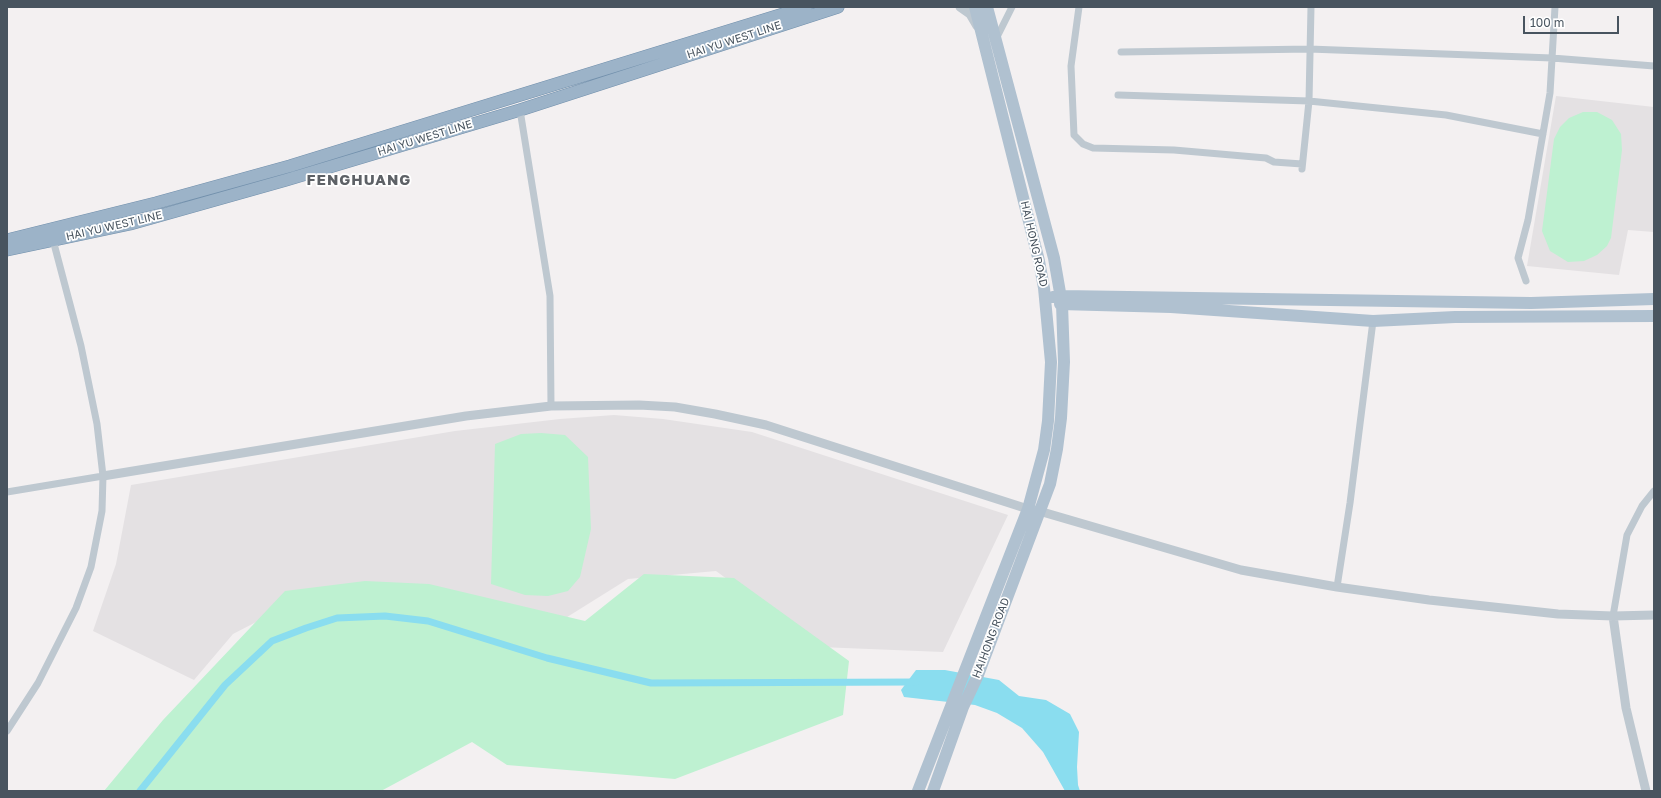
<!DOCTYPE html>
<html>
<head>
<meta charset="utf-8">
<style>
	body { margin:0 }
	#map { position:relative; width:1661px; height:798px; overflow:hidden; background:#f3f0f1; font-family:"Golos Text",sans-serif }
	canvas { display:block }
	.frame { position:absolute; inset:0; border:8px solid #48545f; pointer-events:none }
	.scale { position:absolute; left:1523px; top:16px; width:96px; height:18px; box-sizing:border-box; border:2px solid #48545f; border-top:0; padding-left:5px; font-size:12px; line-height:14px; white-space:nowrap; color:#48545f; -webkit-text-stroke:3px #fff; paint-order:stroke }
</style>
</head>
<body>
<div id="map">
<canvas width="1661" height="798"></canvas>
<div class="frame"></div>
<div class="scale">100 m</div>
</div>
<script>
const g = document.querySelector('canvas').getContext('2d');
g.lineJoin = 'round';
function paint(path, color) { g.fillStyle = color; g.fill(path, 'evenodd'); }
const poly = rows => new Path2D(rows.map(r => 'M' + r).join(''));
function strokePath(path, color, width, dash) { g.strokeStyle = color; g.lineWidth = width; g.lineCap = dash ? 'butt' : 'round'; g.setLineDash(dash || []); g.stroke(path); }
function write(font, color, halo, rows, align = 'center') {
  g.font = font + ' "Golos Text",sans-serif'; g.lineWidth = 3.5; g.setLineDash([]); g.textBaseline = 'middle'; g.strokeStyle = halo; g.fillStyle = color; for (const [text, x, y, turn = 0] of rows) {
    g.save(); g.translate(x, y); g.rotate((+turn || 0) * Math.PI / 180); g.textAlign = isNaN(turn) ? turn : align; if (halo) g.strokeText(text, 0, 0); g.fillText(text, 0, 0); g.restore();
  }
}
const education = poly([
	[1556,96,1654,107,1654,232,1628,230,1619,275,1527,266],
	[614,415,663,419,752,432,1008,515,943,652,820,647,716,571,628,579,556,624,289,605,233,634,194,680,93,631,116,564,131,485,455,431,560,419]
]);
const green = poly([
	[1583,112,1597,112,1612,120,1621,134,1622,150,1611,238,1607,246,1597,255,1584,261,1568,262,1550,251,1542,231,1554,139,1560,127,1569,118],
	[541,433,565,435,588,457,591,529,580,577,568,591,548,596,525,595,491,584,495,444,521,434],
	[644,574,734,578,849,661,843,715,675,779,507,765,472,742,381,791,104,791,163,720,285,591,365,581,429,584,585,621]
]);
const water = poly([
	[916,670,945,670,999,680,1019,696,1046,700,1070,714,1079,732,1077,767,1078,785,1080,791,1065,791,1043,752,1022,728,997,713,975,705,904,697,901,690]
]);
const canal = poly([
	[140,791,225,685,272,641,306,628,337,618,385,616,428,621,547,658,651,683,916,682]
]);
const minor = poly([
	[1079,7,1071,66,1074,135,1083,144,1093,148,1174,150,1266,158,1274,162,1302,164],
	[996,39,1012,7],
	[1121,52,1309,49,1552,58,1654,66],
	[1118,95,1309,101,1446,115,1543,134],
	[520,110,550,296,551,406],
	[1302,169,1309,101,1311,7],
	[1526,281,1518,258,1528,220,1550,93,1555,7],
	[7,492,103,476],
	[1337,587,1350,503,1373,321],
	[1613,616,1627,535,1642,506,1654,491],
	[7,731,38,683,76,608,91,567,102,511,103,476,97,424,81,346,53,240]
]);
const tertiary = poly([
	[960,7,970,14,977,26],
	[103,476,466,416,551,406,639,405,675,407,715,414,766,425,1028,509,1039,511,1241,570,1337,587,1429,600,1558,614,1613,616,1626,708,1646,791],
	[1613,616,1654,615]
]);
const primary = poly([
	[1053,297,1061,296,1531,303,1654,299],
	[1060,304,1171,307,1373,321,1455,317,1654,316],
	[918,791,1028,509,1044,450,1048,421,1051,362,1044,288,1039,261,975,7],
	[933,791,963,707,978,675,1050,484,1057,449,1061,418,1064,362,1062,304,1054,258,987,7]
]);
const trunk = poly([
	[7,240,156,203,290,166,806,7],
	[7,250,130,224,286,180,520,110,838,7]
]);
const streetNames = [
	["HAI YU WEST LINE",734,40,-18],
	["HAI YU WEST LINE",425,138,-17],
	["HAI YU WEST LINE",114,226,-13],
	["HAI HONG ROAD",1034,244,77],
	["HAIHONG ROAD",991,638,-69]
];
const districtNames = [
	["FENGHUANG",359,180]
];
paint(education, '#e4e1e3');
paint(green, '#bef1d1');
paint(water, '#8addef');
strokePath(canal, '#8addef', 7);
strokePath(trunk, '#7290ac', 13);
strokePath(minor, '#bec8d0', 7);
strokePath(tertiary, '#bec8d0', 9);
strokePath(primary, '#b0c1d0', 12);
strokePath(trunk, '#9cb3c8', 12);
write('11px', '#48545f', '#fff', streetNames);
g.letterSpacing = '1px';
write('bold 15px', '#5d6166', '#fff', districtNames);
g.letterSpacing = '0px';
</script>
</body>
</html>
